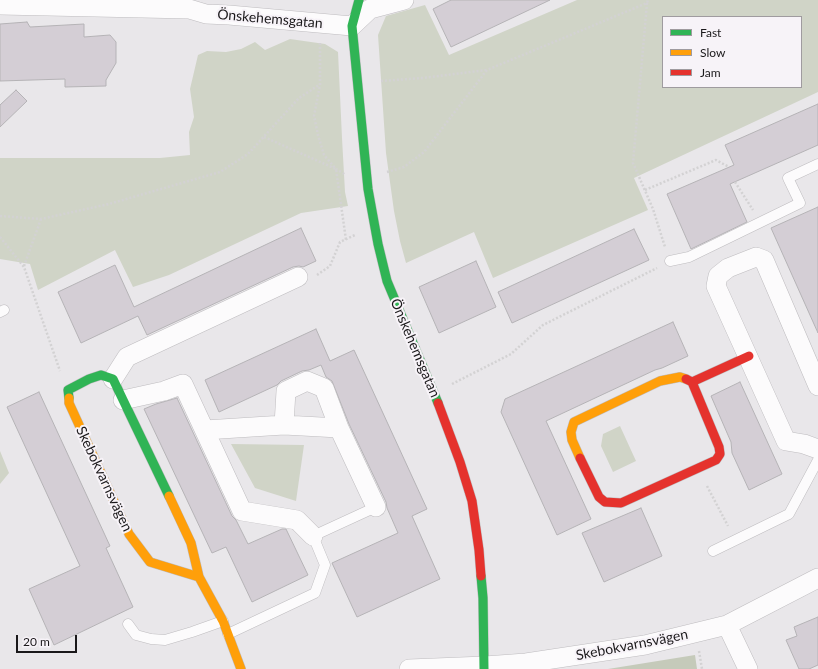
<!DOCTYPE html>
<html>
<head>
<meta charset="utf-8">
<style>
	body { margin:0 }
	#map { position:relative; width:818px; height:669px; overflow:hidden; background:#e9e7ea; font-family:Lato,sans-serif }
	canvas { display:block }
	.legend { position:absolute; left:662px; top:16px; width:140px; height:72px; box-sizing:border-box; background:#f7f3f8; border:1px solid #9f9b9f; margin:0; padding:5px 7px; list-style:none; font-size:12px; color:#1a181a }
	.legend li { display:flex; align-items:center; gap:8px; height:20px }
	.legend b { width:20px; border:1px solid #9f9b9f }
	.scale { position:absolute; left:16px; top:635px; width:61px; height:18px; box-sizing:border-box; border:2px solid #1a181a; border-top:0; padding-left:5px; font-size:12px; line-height:14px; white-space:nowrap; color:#1a181a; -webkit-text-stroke:3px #f7f3f8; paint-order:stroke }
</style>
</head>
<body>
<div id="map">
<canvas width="818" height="669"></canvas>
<ul class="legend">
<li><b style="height:5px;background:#30b455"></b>Fast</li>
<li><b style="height:5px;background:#ff9f0a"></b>Slow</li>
<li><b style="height:5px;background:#e5322d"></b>Jam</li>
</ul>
<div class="scale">20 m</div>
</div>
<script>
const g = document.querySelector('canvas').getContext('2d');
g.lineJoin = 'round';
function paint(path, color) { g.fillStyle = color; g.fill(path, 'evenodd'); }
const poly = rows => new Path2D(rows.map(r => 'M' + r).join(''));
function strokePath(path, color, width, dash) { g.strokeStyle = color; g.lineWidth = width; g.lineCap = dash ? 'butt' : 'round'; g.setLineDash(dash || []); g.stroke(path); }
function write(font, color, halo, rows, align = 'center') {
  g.font = font + ' Lato,sans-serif'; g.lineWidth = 4; g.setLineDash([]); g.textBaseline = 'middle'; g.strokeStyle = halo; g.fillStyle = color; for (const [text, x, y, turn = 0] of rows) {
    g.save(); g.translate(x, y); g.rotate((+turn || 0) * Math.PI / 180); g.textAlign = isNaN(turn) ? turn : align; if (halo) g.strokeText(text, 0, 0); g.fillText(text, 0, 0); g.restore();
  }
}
const green = poly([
	[577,0,818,0,818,92,634,178,648,210,493,278,474,232,406,263,400,241,394,211,386,153,378,35,386,16,425,5,449,55],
	[663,17,801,17,801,87,663,87],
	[290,39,325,44,338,52,342,138,345,192,348,206,301,213,169,275,133,287,115,250,38,290,30,264,0,259,0,158,160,158,190,155,189,132,194,117,190,89,198,55,207,51,226,52,241,49,255,42,265,50],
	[620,426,636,461,613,472,601,446,603,434],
	[231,444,304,445,296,501,255,488],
	[0,451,9,473,0,484]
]);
const forest = poly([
	[695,655,697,669,608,669]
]);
const building = poly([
	[451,0,550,0,451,47,433,9,451,0],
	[27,22,30,27,84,24,84,37,110,35,116,42,116,63,106,80,106,86,65,87,65,79,0,81,0,24,27,22],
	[16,90,27,101,0,127,0,105,16,90],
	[818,104,818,145,730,184,747,222,691,249,667,194,734,165,725,145,818,104],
	[818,207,818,333,771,228,818,207],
	[301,228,316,261,303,267,299,266,293,267,147,335,138,316,81,343,58,292,115,265,134,307,301,228],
	[634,229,649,260,512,323,498,292,634,229],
	[476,261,496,307,439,333,419,287,476,261],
	[673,322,688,356,662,368,655,370,546,421,591,519,557,535,501,412,505,399,673,322],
	[316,329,330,361,354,350,427,509,412,516,440,579,357,617,332,563,398,533,387,508,386,502,349,424,332,381,326,377,321,365,309,370,302,371,281,381,277,385,219,412,205,380,316,329],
	[740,382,782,474,749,490,732,453,731,442,711,396,740,382],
	[39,392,110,546,106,548,133,607,54,645,29,589,80,566,7,407,39,392],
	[177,398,232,516,236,520,248,544,282,529,286,529,308,575,252,602,226,547,212,553,144,409,156,404,177,398],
	[641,508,662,556,604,582,582,533,641,508],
	[818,617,818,665,809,669,799,669,786,640,797,636,794,627,818,617]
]);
const path = poly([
	[647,3,633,163,653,209,665,247],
	[320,43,320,85,314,116,318,135,324,155,336,169,346,175],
	[381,81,422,78,487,70],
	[264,137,336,169,346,240],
	[387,172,404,167,424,152,487,70,647,3,648,0],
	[735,182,753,210],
	[645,190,716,160,729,167],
	[0,216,41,219,109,204,220,172,248,154,299,98,319,85],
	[0,237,24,267,60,371],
	[24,266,41,219],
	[317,275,330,266,340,242,355,235],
	[452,384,511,354,543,325,657,268],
	[707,486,728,526],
	[699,651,702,669]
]);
const lane = poly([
	[670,261,689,257,800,203,788,178,818,164],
	[0,312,4,310],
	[713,551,789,514,818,460],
	[128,624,136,635,151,639,165,640,192,632,223,621],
	[228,634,315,593,325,565,313,536,376,507]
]);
const street = poly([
	[0,5,189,9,206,14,229,15,352,26,370,9,404,0],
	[113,379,127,357,298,277],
	[818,386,764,260,756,257,728,268,718,276,716,286,786,441,804,444,818,449],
	[123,400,164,391,183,384,242,511,297,520,313,536],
	[284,425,286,391,307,381,324,388,339,428],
	[205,430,284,425,339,428,376,507],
	[727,625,748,669],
	[409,669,485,666,526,663,645,645,727,625,818,578]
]);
const fast = poly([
	[359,0,352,26,368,189,378,244,387,281,438,403],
	[69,398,68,390,89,379,101,375,113,379,169,496],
	[481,576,483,598,484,669]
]);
const slow = poly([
	[69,398,69,403,129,534,150,562,199,577],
	[580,458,572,440,571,432,574,422,660,381,680,377,686,379],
	[169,496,191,543,199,577,223,621,241,669]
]);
const jam = poly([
	[686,379,692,382,749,356],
	[438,403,460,462,472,501,479,550,481,576],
	[580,458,599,497,605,502,621,503,716,460,720,454,719,447,692,382]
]);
const streetNames = [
	["Önskehemsgatan",270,19,5],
	["Önskehemsgatan",415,348,67],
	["Skebokvarnsvägen",104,479,65],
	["Skebokvarnsvägen",632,645,-11]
];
paint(green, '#d0d4c7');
paint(forest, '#c5caba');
paint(building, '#d4ced5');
strokePath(building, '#b5b3b6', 1);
strokePath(lane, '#bebcbf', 11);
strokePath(street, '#bebcbf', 20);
strokePath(fast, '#bebcbf', 10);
strokePath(slow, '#bebcbf', 10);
strokePath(jam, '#bebcbf', 10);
strokePath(path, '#d3d2d3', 2.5, [2, 2]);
strokePath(lane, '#fcfbfc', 10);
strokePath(street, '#fcfbfc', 19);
strokePath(fast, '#30b455', 9);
strokePath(slow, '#ff9f0a', 9);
strokePath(jam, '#e5322d', 9);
write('14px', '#1a181a', '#f7f3f8', streetNames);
</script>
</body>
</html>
